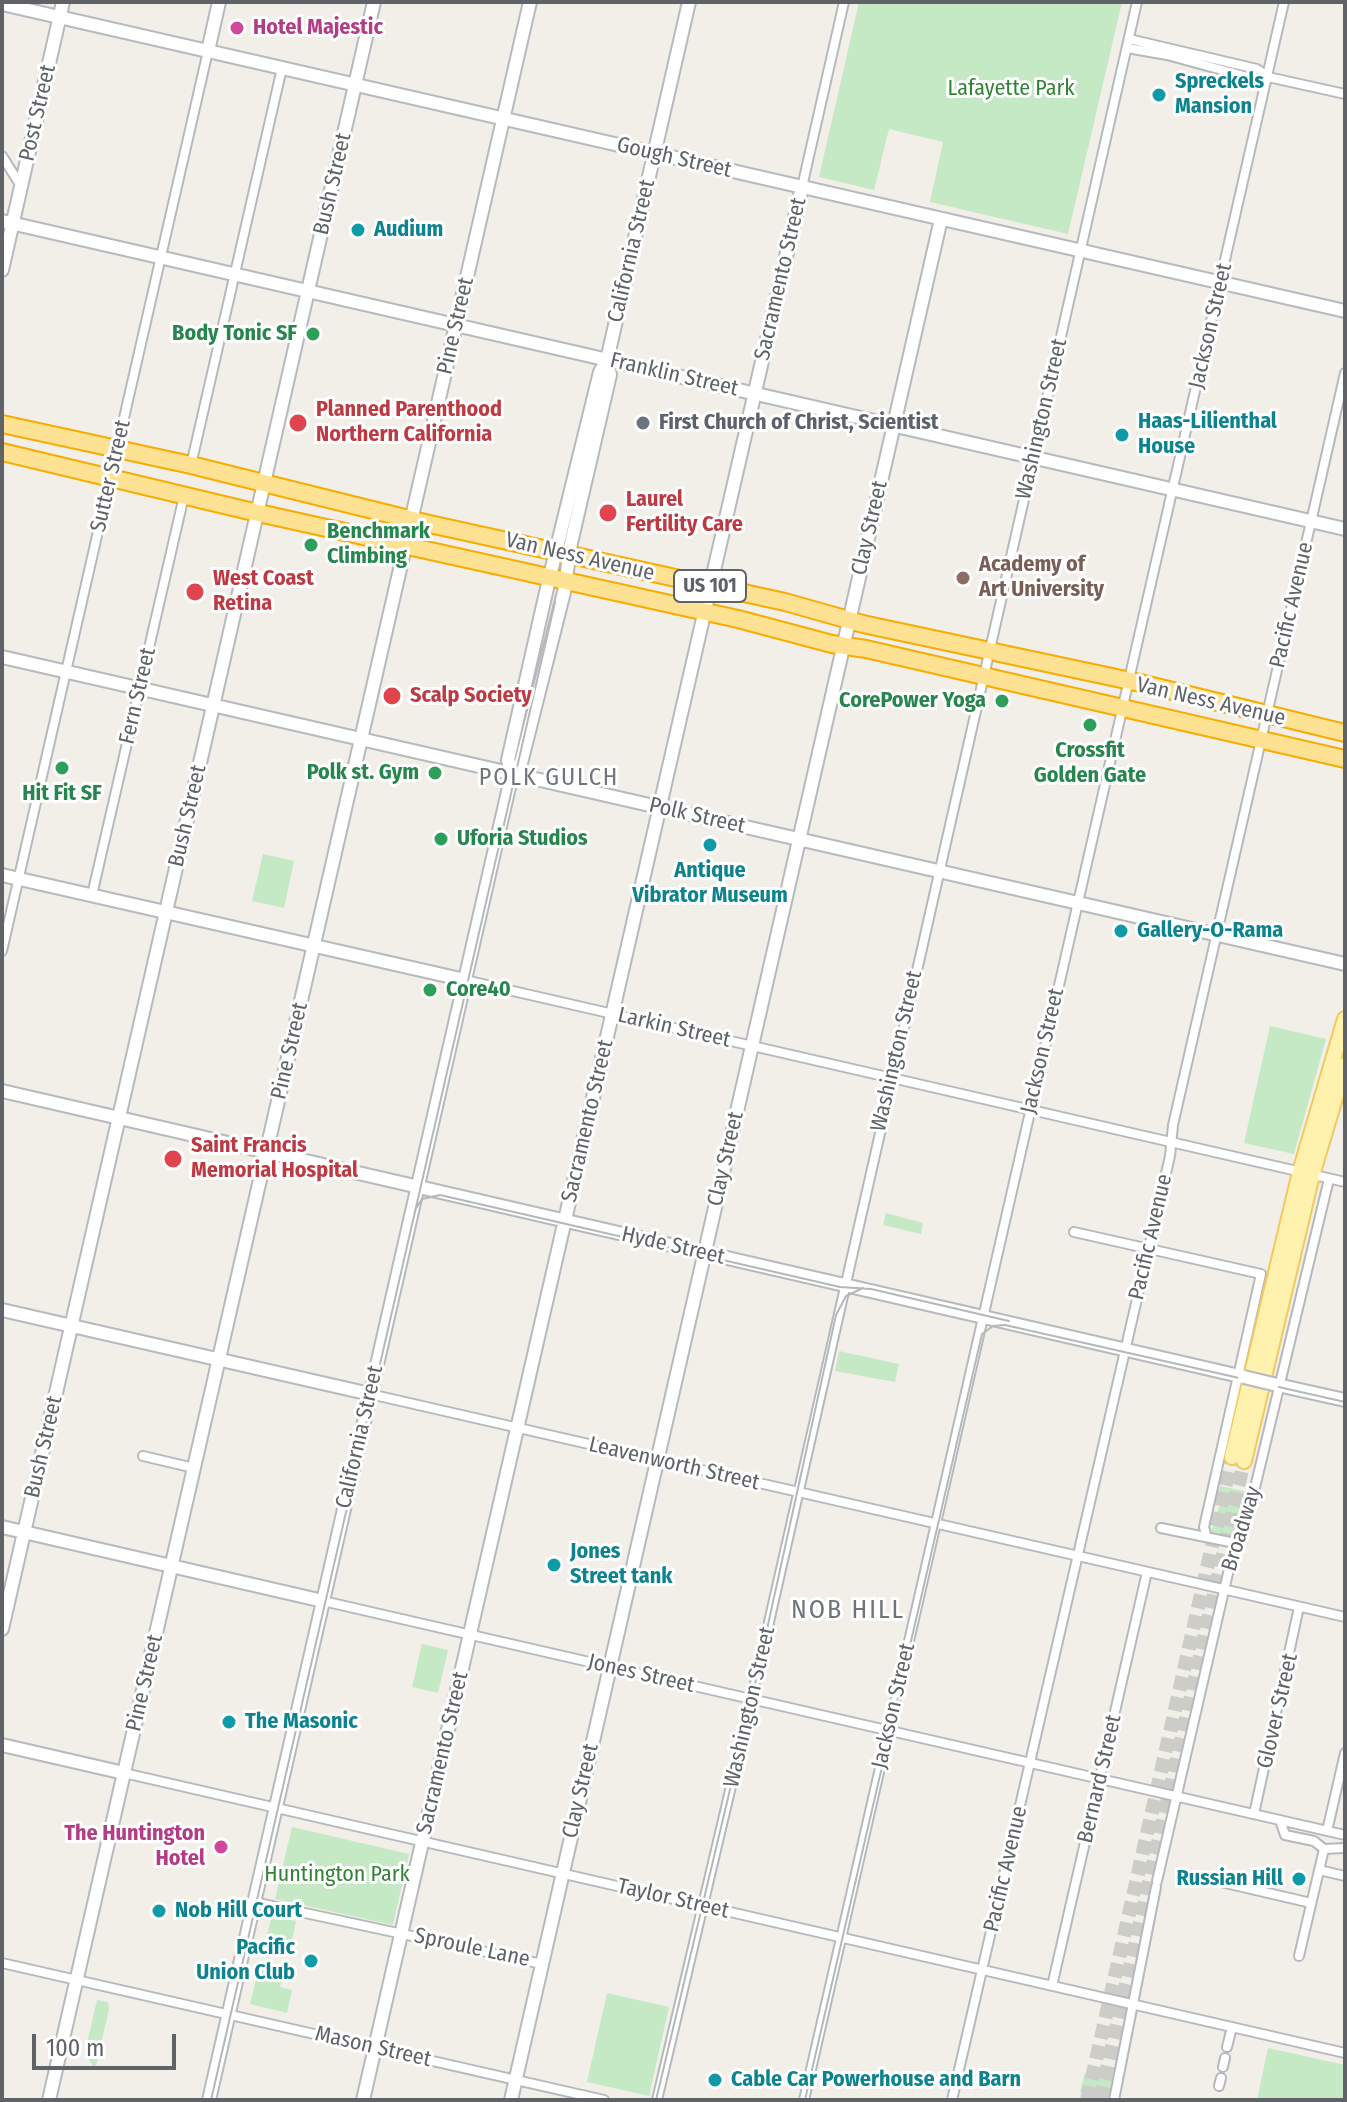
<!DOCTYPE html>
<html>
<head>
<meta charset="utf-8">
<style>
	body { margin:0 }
	#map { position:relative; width:1347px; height:2102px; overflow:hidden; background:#f1efe8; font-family:"Fira Sans Condensed",sans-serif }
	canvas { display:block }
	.frame { position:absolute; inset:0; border:4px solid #5f6368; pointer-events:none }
	.scale { position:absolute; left:32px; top:2034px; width:144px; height:36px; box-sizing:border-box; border:4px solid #5f6368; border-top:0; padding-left:10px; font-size:24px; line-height:28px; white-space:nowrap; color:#5f6368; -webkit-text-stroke:6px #fff; paint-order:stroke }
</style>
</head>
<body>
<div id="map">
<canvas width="1347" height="2102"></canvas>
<div class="frame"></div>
<div class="scale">100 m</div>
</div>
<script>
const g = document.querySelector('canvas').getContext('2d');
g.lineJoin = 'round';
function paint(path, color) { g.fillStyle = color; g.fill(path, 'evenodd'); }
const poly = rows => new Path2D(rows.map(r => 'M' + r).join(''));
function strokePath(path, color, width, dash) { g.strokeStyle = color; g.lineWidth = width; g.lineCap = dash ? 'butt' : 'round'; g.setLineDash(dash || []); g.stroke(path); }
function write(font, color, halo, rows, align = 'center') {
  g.font = font + ' "Fira Sans Condensed",sans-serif'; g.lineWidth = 6; g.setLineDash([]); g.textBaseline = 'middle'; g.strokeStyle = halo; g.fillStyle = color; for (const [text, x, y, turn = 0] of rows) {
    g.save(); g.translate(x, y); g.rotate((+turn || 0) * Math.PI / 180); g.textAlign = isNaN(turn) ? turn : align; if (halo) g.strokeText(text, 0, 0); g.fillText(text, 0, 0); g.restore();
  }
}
const green = poly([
	[859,2,1122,2,1068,234,930,202,943,142,889,129,874,190,819,177],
	[263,854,294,861,284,908,252,901],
	[1270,1026,1326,1039,1294,1154,1244,1143],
	[886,1213,923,1223,921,1234,883,1225],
	[839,1351,899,1364,895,1382,835,1371],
	[1220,1486,1248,1492,1236,1537,1211,1532,1223,1495,1218,1492],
	[422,1644,448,1650,438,1693,412,1687],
	[292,1827,409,1854,393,1925,275,1899],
	[272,1915,296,1921,289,1953,280,1950,278,1957,262,1954],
	[259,1967,283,1976,280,1987,292,1990,287,2013,250,2004],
	[607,1993,669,2007,649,2096,587,2082],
	[97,2000,108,2002,109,2009,95,2070,85,2052],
	[1268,2048,1345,2065,1345,2100,1257,2100],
	[1085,2073,1113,2080,1109,2098,1080,2092]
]);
const primaryTunnel = poly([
	[1087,2100,1232,1457],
	[1100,2100,1244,1461]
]);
const street = poly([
	[1129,39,1257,69,1268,76],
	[1127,48,1167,55,1255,79,1268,77,1345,94],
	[2,156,21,186],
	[802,187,844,2],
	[191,465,282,68],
	[92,895,184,496],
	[2,951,208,51],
	[465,980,1345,1182],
	[1074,1232,1261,1274,1204,1527,1206,1534],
	[370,1394,1345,1617],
	[143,1456,194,1468],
	[1161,1528,1235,1543],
	[323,1601,1345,1835],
	[124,1773,1345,2053],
	[1254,1814,1299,1607],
	[1280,1820,1285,1835,1314,1841,1324,1849],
	[1327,1831,1345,1753],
	[1324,1849,1345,1848],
	[1319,1870,1345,1876],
	[1204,1878,1311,1903],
	[1157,1881,1235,1543,1241,1536,1252,1500,1329,1179],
	[254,1902,542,1964],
	[1299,1956,1324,1849],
	[2,1963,604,2100],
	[1052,1986,1147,1572],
	[1227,2047,1232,2027],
	[1223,2067,1225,2058],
	[1219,2086,1221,2078],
	[657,2100,749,1710,1137,2],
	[804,2100,1284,2],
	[952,2100,1170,1156,1173,1125,1345,373],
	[1114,2100,1156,1887]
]);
const secondary = poly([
	[2,4,1345,311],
	[208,51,219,2],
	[2,221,1345,529],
	[2,270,63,2],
	[2,657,1345,964],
	[512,774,508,760,547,588,600,372,607,360,689,2],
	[2,875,465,980],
	[2,1091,1244,1377],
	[2,1310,370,1394],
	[1273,1384,1345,1400],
	[2,1527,323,1601],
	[2,1629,374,2],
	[2,1745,124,1773],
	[49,2100,530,2],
	[209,2100,512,774,521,763,564,592,571,543,610,375,607,360],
	[363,2100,802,187],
	[511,2100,941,219]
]);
const primary = poly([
	[1232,1457,1300,1172,1345,1019],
	[1244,1461,1312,1175,1345,1065]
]);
const highway = poly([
	[2,424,191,465,425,523,785,602,863,624,1140,683,1345,733],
	[2,452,245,510,738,619,832,644,866,649,1345,759]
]);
const tram = poly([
	[415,1210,422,1199,440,1195,840,1287,871,1289,1009,1321],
	[211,2100,555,602],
	[656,2100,753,1693,836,1315,846,1296,863,1288],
	[805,2100,982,1334,993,1326,1005,1325,1345,1402]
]);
const secondaryBridge = poly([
	[1244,1377,1273,1384]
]);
const markers = [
	[237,28,8,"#d1479c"],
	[1159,95,8,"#0f9aa8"],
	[358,230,8,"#0f9aa8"],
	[313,334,8,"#2e9e5b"],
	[298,423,10,"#e0444e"],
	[643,423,8,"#6b7280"],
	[1122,435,8,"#0f9aa8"],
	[608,513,10,"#e0444e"],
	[311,545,8,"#2e9e5b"],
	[963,578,8,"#8d6e63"],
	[195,592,10,"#e0444e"],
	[392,696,10,"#e0444e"],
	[1002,701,8,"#2e9e5b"],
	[1090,725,8,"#2e9e5b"],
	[62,768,8,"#2e9e5b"],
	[435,773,8,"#2e9e5b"],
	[441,839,8,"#2e9e5b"],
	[710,845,8,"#0f9aa8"],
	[1121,931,8,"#0f9aa8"],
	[430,990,8,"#2e9e5b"],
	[173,1159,10,"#e0444e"],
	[554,1565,8,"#0f9aa8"],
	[229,1722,8,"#0f9aa8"],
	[221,1847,8,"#d1479c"],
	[1299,1879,8,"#0f9aa8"],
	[159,1911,8,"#0f9aa8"],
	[311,1961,8,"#0f9aa8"],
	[715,2080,8,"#0f9aa8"]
];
const shields = [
	[710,586,72]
];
const shieldNames = [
	["US 101",710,586]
];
const hotelNames = [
	["Hotel Majestic",253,28],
	["The Huntington",205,1834,"right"],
	["Hotel",205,1859,"right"]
];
const cultureNames = [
	["Spreckels",1175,82],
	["Mansion",1175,107],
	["Audium",374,230],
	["Haas-Lilienthal",1138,422],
	["House",1138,447],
	["Antique",710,871,"center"],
	["Vibrator Museum",710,896,"center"],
	["Gallery-O-Rama",1137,931],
	["Jones",570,1552],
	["Street tank",570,1577],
	["The Masonic",245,1722],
	["Russian Hill",1283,1879,"right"],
	["Nob Hill Court",175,1911],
	["Pacific",295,1948,"right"],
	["Union Club",295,1973,"right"],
	["Cable Car Powerhouse and Barn",731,2080]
];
const parkNames = [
	["Lafayette Park",1011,89],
	["Huntington Park",337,1875]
];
const streetNames = [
	["Post Street",38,113,-77],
	["Gough Street",674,158,13],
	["Bush Street",333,184,-77],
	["California Street",632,251,-77],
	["Sacramento Street",781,279,-77],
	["Pine Street",456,326,-77],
	["Jackson Street",1211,326,-77],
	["Franklin Street",674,375,13],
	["Washington Street",1042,419,-77],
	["Sutter Street",111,476,-77],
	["Clay Street",870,528,-77],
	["Van Ness Avenue",580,557,13],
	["Pacific Avenue",1292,605,-77],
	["Fern Street",138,696,-77],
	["Van Ness Avenue",1211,702,13],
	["Bush Street",188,816,-77],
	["Polk Street",697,816,13],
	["Larkin Street",674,1028,13],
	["Pine Street",290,1051,-77],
	["Washington Street",897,1051,-77],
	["Jackson Street",1043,1051,-77],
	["Sacramento Street",588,1121,-77],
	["Clay Street",726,1159,-77],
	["Pacific Avenue",1151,1237,-77],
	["Hyde Street",673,1246,13],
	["California Street",360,1437,-77],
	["Bush Street",44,1447,-77],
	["Leavenworth Street",674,1464,13],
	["Broadway",1242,1529,-73],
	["Jones Street",641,1674,13],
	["Pine Street",145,1683,-77],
	["Jackson Street",894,1706,-77],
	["Washington Street",750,1707,-77],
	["Glover Street",1278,1711,-77],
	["Sacramento Street",443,1753,-77],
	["Bernard Street",1100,1779,-77],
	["Clay Street",581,1791,-77],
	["Pacific Avenue",1006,1869,-77],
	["Taylor Street",673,1899,13],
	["Sproule Lane",472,1948,12],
	["Mason Street",373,2047,13]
];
const leisureNames = [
	["Body Tonic SF",297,334],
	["Benchmark",327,532,"left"],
	["Climbing",327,557,"left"],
	["CorePower Yoga",986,701],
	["Crossfit",1090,751,"center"],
	["Golden Gate",1090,776,"center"],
	["Polk st. Gym",419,773],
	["Hit Fit SF",62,794,"center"],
	["Uforia Studios",457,839,"left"],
	["Core40",446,990,"left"]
];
const healthNames = [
	["Planned Parenthood",316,410],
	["Northern California",316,435],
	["Laurel",626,500],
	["Fertility Care",626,525],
	["West Coast",213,579],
	["Retina",213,604],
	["Scalp Society",410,696],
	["Saint Francis",191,1146],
	["Memorial Hospital",191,1171]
];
const worshipNames = [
	["First Church of Christ, Scientist",659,423]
];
const educationNames = [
	["Academy of",979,565],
	["Art University",979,590]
];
const neighbourhoodNames = [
	["POLK GULCH",549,778]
];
const quarterNames = [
	["NOB HILL",848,1611]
];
paint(green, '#c5e8c5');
strokePath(primaryTunnel, '#ccccc8', 14, [14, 7]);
strokePath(street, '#b5b8bc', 12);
strokePath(secondary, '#b6babf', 16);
strokePath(primary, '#f2c960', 18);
strokePath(highway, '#f9ab00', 20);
strokePath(street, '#fff', 8);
strokePath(secondary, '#fff', 12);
strokePath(primary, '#fff2af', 14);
strokePath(highway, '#fde293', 16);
strokePath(tram, '#b6b7b8', 2);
strokePath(secondaryBridge, '#b6babf', 16, []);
strokePath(secondaryBridge, '#fff', 12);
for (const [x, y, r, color] of markers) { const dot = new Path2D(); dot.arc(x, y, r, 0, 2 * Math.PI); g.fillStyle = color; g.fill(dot); strokePath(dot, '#fff', 3); }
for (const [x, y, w] of shields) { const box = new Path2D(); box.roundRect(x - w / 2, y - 16, w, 32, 6); g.fillStyle = '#fff'; g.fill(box); strokePath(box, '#5f6368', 2); }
write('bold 20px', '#5f6368', null, shieldNames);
write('bold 22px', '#b23c85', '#fff', hotelNames, 'left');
write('bold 22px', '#0d838f', '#fff', cultureNames, 'left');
write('22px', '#348238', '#fff', parkNames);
write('22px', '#5f6368', '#fff', streetNames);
write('bold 22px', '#27864d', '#fff', leisureNames, 'right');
write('bold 22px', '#be3a42', '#fff', healthNames, 'left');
write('bold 22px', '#5b616d', '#fff', worshipNames, 'left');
write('bold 22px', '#785e54', '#fff', educationNames, 'left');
g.letterSpacing = '2px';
write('24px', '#70757a', '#fff', neighbourhoodNames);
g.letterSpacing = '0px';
g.letterSpacing = '2px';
write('26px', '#70757a', '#fff', quarterNames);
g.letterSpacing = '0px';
</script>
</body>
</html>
